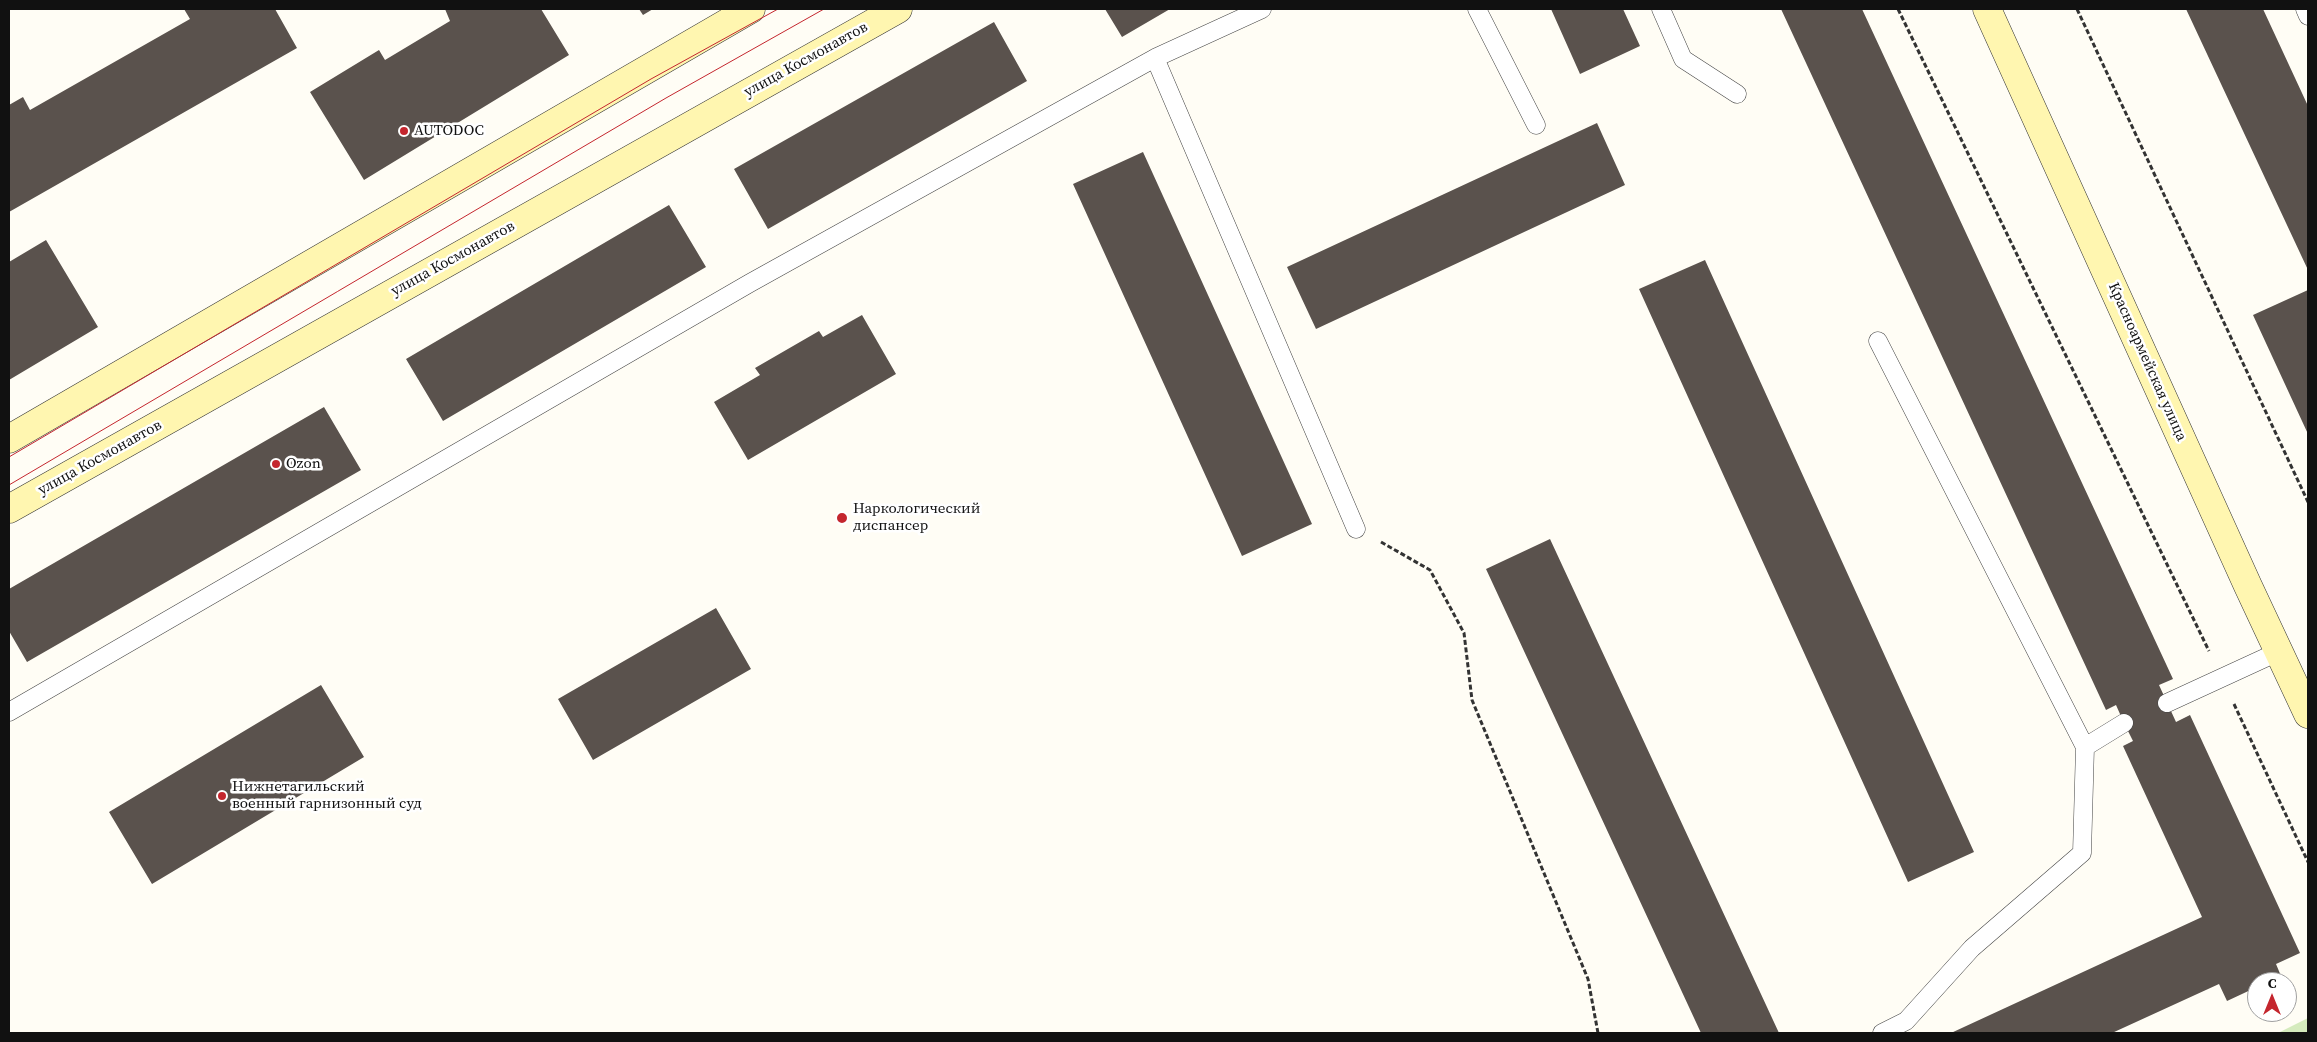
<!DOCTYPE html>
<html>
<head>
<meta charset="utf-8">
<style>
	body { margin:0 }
	#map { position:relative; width:2317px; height:1042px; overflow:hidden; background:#fffdf5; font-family:"Source Serif 4",serif }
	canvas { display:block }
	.frame { position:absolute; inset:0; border:10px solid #111; pointer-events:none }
	.north { position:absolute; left:2247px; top:972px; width:50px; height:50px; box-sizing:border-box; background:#fff; border:1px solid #a0a0a0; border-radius:50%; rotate:0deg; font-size:14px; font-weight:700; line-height:20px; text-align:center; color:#111 }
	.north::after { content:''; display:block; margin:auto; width:18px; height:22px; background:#c4262e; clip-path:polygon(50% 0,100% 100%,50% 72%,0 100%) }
</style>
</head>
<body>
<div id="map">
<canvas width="2317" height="1042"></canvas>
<div class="frame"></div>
<div class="north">С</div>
</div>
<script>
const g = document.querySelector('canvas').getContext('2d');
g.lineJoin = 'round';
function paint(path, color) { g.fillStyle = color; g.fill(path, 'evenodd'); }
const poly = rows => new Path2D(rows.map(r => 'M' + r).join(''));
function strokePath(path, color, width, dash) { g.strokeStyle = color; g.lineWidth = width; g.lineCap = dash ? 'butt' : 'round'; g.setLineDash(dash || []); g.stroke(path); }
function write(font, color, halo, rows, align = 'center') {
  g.font = font + ' "Source Serif 4",serif'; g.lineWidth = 5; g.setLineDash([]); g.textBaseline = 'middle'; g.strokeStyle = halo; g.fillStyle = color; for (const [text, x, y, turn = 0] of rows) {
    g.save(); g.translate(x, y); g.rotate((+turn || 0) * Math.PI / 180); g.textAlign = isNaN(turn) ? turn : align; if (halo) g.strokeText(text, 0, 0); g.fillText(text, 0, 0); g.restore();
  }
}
const green = poly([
	[2308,1018,2308,1033,2278,1033]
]);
const building = poly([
	[184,9,275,9,297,48,9,212,9,105,23,97,30,110,190,19],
	[541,9,569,55,364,180,310,92,379,50,385,60,450,21,445,9],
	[639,9,653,9,643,15],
	[1105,9,1170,9,1122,37],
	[1551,9,1623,9,1640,46,1580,74],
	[1781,9,1862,9,2173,679,2159,685,2176,722,2190,715,2300,953,2276,964,2281,976,2268,982,2257,982,2257,987,2227,1001,2219,984,2112,1033,1951,1033,2202,917,2123,746,2133,741,2124,723,2116,705,2106,710],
	[2186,9,2263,9,2308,106,2308,270],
	[994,22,1027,81,768,229,734,169],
	[1597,123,1625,185,1316,329,1287,267],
	[1143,152,1312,524,1242,556,1073,184],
	[669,205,706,267,443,421,406,359],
	[46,240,98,327,9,380,9,262],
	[1705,260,1974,852,1908,882,1639,289],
	[2308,290,2308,434,2253,315],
	[862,315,896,374,748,460,714,402,760,375,755,368,819,331,823,337],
	[324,407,361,470,27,662,9,631,9,589],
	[1550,539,1779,1033,1701,1033,1486,569],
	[716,608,751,669,593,760,558,699],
	[321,685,364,757,152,884,109,812]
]);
const path = poly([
	[1898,9,2209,651],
	[2077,9,2308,502],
	[1381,542,1430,570,1464,633,1472,700,1588,979,1598,1033],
	[2234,704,2308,862]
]);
const lane = poly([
	[1477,9,1536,125],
	[1661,9,1683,59,1737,94],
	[2305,9,2308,16],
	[1155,58,1356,529],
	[1878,341,2085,747,2082,853,1972,948,1906,1021,1882,1033],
	[2167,703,2280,651],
	[9,712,750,283,1155,58,1262,9],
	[2085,747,2124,723]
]);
const secondary = poly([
	[1987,9,2248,586,2308,714],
	[9,439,751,9],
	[9,509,898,9]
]);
const tram = poly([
	[9,457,651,79,778,9],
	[9,485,666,98,824,9]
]);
const markers = [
	[404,131,5,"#c4262e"],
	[276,464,5,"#c4262e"],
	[842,518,6,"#c4262e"],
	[222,796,5,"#c4262e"]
];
const streetNames = [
	["улица Космонавтов",806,60,-29],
	["улица Космонавтов",453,259,-29],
	["Красноармейская улица",2147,362,66],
	["улица Космонавтов",100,458,-29]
];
const poiNames = [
	["AUTODOC",414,131],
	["Ozon",286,464],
	["Наркологический",853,509],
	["диспансер",853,526],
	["Нижнетагильский",232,787],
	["военный гарнизонный суд",232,804]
];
paint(green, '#d5ebbd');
paint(building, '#5a524d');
strokePath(lane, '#444', 19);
strokePath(secondary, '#333', 29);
strokePath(path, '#333', 3, [5, 2.5]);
strokePath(lane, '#fff', 18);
strokePath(secondary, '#fff6b0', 28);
strokePath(tram, '#c4262e', 1);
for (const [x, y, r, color] of markers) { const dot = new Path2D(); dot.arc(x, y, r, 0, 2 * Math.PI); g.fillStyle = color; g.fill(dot); strokePath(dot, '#fff', 2); }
write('15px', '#111', '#fff', streetNames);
write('15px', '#111', '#fff', poiNames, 'left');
</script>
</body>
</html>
